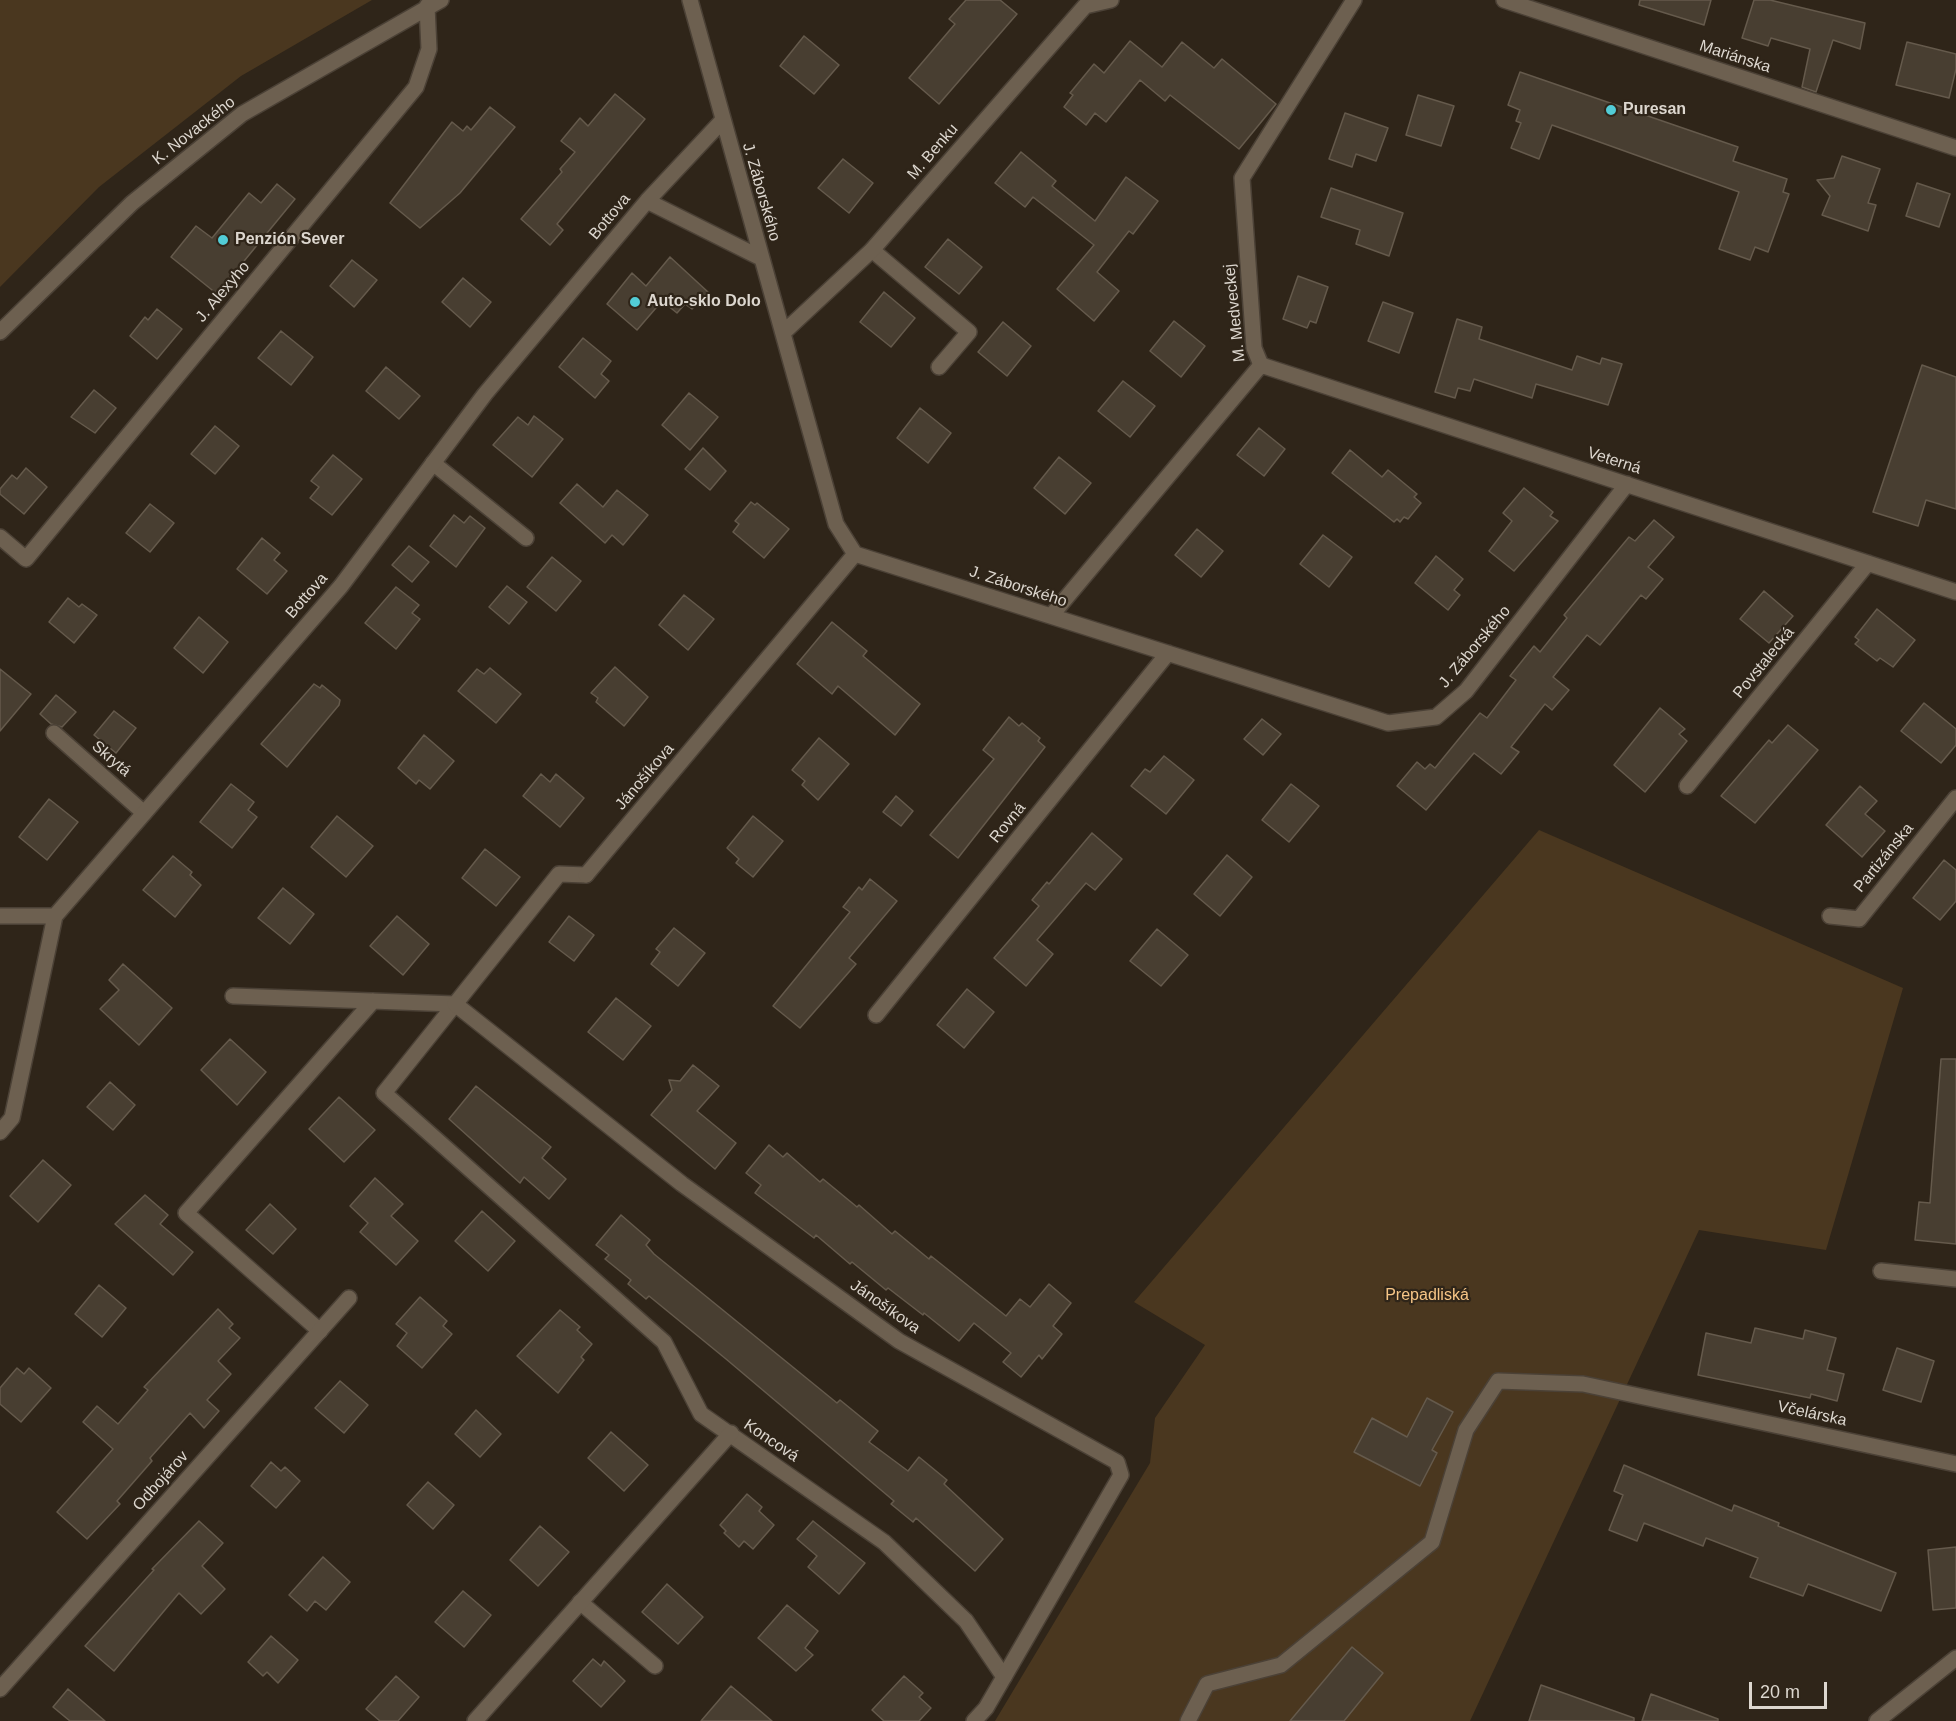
<!DOCTYPE html>
<html>
<head>
<meta charset="utf-8">
<style>
	body { margin:0 }
	#map { position:relative; width:1956px; height:1721px; overflow:hidden; background:#2f2519; font-family:Helvetica,sans-serif }
	canvas { display:block }
	.scale { position:absolute; left:1749px; top:1682px; width:78px; height:27px; box-sizing:border-box; border:3px solid #ddd7cf; border-top:0; padding-left:8px; font-size:18px; line-height:21px; white-space:nowrap; color:#ddd7cf; -webkit-text-stroke:4px #2f2519; paint-order:stroke }
</style>
</head>
<body>
<div id="map">
<canvas width="1956" height="1721"></canvas>
<div class="scale">20 m</div>
</div>
<script>
const g = document.querySelector('canvas').getContext('2d');
g.lineJoin = 'round';
function paint(path, color) { g.fillStyle = color; g.fill(path, 'evenodd'); }
const poly = rows => new Path2D(rows.map(r => 'M' + r).join(''));
function strokePath(path, color, width, dash) { g.strokeStyle = color; g.lineWidth = width; g.lineCap = dash ? 'butt' : 'round'; g.setLineDash(dash || []); g.stroke(path); }
function write(font, color, halo, rows, align = 'center') {
  g.font = font + ' Helvetica,sans-serif'; g.lineWidth = 4.5; g.setLineDash([]); g.textBaseline = 'middle'; g.strokeStyle = halo; g.fillStyle = color; for (const [text, x, y, turn = 0] of rows) {
    g.save(); g.translate(x, y); g.rotate((+turn || 0) * Math.PI / 180); g.textAlign = isNaN(turn) ? turn : align; if (halo) g.strokeText(text, 0, 0); g.fillText(text, 0, 0); g.restore();
  }
}
const green = poly([
	[0,0,372,0,241,76,99,187,0,287],
	[1539,830,1903,988,1826,1250,1699,1230,1470,1721,995,1721,1150,1463,1155,1418,1205,1345,1134,1302]
]);
const building = poly([
	[966,0,1000,0,1017,14,939,104,909,78,955,24,949,19,966,0],
	[1640,0,1711,0,1704,25,1639,5,1640,0],
	[1754,0,1770,0,1865,23,1860,49,1833,40,1816,92,1802,87,1810,49,1771,38,1768,46,1742,38,1754,0],
	[804,36,839,65,814,94,780,66,804,36],
	[1130,41,1162,67,1182,42,1214,68,1222,59,1276,104,1239,149,1170,95,1165,101,1140,80,1106,122,1095,113,1086,125,1064,107,1073,95,1070,93,1094,64,1104,73,1130,41],
	[1907,42,1956,54,1956,69,1949,98,1896,85,1907,42],
	[1520,72,1738,147,1733,161,1787,179,1783,192,1789,194,1768,252,1755,247,1750,260,1719,249,1739,192,1552,125,1539,159,1511,148,1521,123,1516,121,1520,110,1508,105,1520,72],
	[615,94,645,119,557,224,563,230,550,245,521,219,562,172,560,169,575,152,561,141,580,118,588,126,615,94],
	[1418,95,1454,106,1441,146,1406,135,1418,95],
	[490,107,515,127,460,193,420,228,390,203,452,122,463,131,467,126,471,130,490,107],
	[1345,113,1388,128,1376,161,1356,154,1352,167,1329,159,1345,113],
	[1021,152,1056,181,1052,186,1095,221,1126,177,1158,201,1133,234,1129,231,1097,272,1119,291,1094,321,1057,289,1094,245,1033,197,1025,207,995,183,1021,152],
	[1842,156,1880,169,1868,203,1876,205,1868,231,1822,215,1830,196,1817,180,1834,178,1842,156],
	[843,159,873,183,849,213,818,188,843,159],
	[1917,183,1950,194,1939,227,1906,216,1917,183],
	[277,184,295,199,217,294,171,257,196,226,212,238,249,193,261,203,277,184],
	[1331,188,1403,213,1389,256,1356,244,1360,230,1321,217,1331,188],
	[948,239,982,267,959,294,925,267,948,239],
	[670,257,708,292,692,309,685,304,677,313,662,301,637,330,607,304,632,273,646,286,670,257],
	[352,260,377,280,354,307,330,286,352,260],
	[1298,276,1328,287,1316,323,1310,321,1307,328,1283,319,1298,276],
	[463,278,491,302,470,327,442,302,463,278],
	[884,292,915,318,891,347,860,322,884,292],
	[1383,302,1413,313,1399,353,1368,341,1383,302],
	[157,309,182,329,157,359,130,336,145,317,148,320,157,309],
	[1457,319,1482,327,1479,339,1572,370,1577,356,1600,364,1602,358,1622,364,1608,405,1536,384,1532,398,1474,379,1470,391,1458,388,1455,398,1435,392,1457,319],
	[1174,321,1205,346,1181,377,1150,351,1174,321],
	[1003,322,1031,346,1007,376,978,352,1003,322],
	[281,331,313,357,291,385,258,358,281,331],
	[583,338,611,361,601,374,609,381,595,398,559,367,583,338],
	[1922,365,1956,377,1956,509,1926,500,1918,526,1873,512,1922,365],
	[386,367,420,396,399,419,366,391,386,367],
	[1123,381,1155,406,1130,437,1098,411,1123,381],
	[94,390,116,408,95,433,71,417,94,390],
	[689,393,718,417,690,450,662,425,689,393],
	[920,408,951,433,928,463,897,438,920,408],
	[534,416,563,439,532,477,493,445,518,417,528,425,534,416],
	[215,426,239,446,215,474,191,454,215,426],
	[1259,428,1285,449,1264,476,1237,455,1259,428],
	[703,448,726,471,710,490,685,469,703,448],
	[1350,450,1382,477,1388,470,1417,494,1414,497,1421,503,1408,519,1404,517,1400,522,1397,519,1394,522,1332,473,1350,450],
	[333,455,362,479,332,515,310,498,319,487,311,481,333,455],
	[1059,457,1091,483,1065,514,1034,488,1059,457],
	[26,468,47,487,24,514,0,494,0,489,12,475,17,479,26,468],
	[577,484,603,507,617,490,648,515,623,545,612,535,605,543,560,503,577,484],
	[1524,488,1553,512,1550,516,1558,521,1514,571,1489,551,1512,521,1503,513,1524,488],
	[751,502,755,505,757,503,789,529,764,558,733,532,739,524,735,521,751,502],
	[150,504,174,523,150,552,126,533,150,504],
	[454,515,464,523,470,516,485,528,456,567,430,546,454,515],
	[1654,520,1674,537,1648,567,1663,579,1646,599,1641,595,1600,645,1587,635,1553,677,1569,690,1552,710,1545,704,1511,747,1519,752,1501,774,1474,753,1426,810,1397,786,1417,762,1425,769,1430,764,1435,768,1480,713,1487,718,1516,680,1510,676,1534,646,1540,652,1567,618,1564,615,1629,537,1635,541,1654,520],
	[1197,529,1223,551,1201,577,1175,555,1197,529],
	[1323,535,1352,557,1329,587,1300,564,1323,535],
	[262,538,280,553,274,560,287,571,267,594,237,569,262,538],
	[409,546,429,562,412,582,392,565,409,546],
	[1436,556,1463,579,1454,590,1460,595,1448,610,1415,583,1436,556],
	[552,557,581,581,556,611,527,587,552,557],
	[507,586,527,602,509,624,489,607,507,586],
	[396,587,419,605,412,613,420,619,396,649,365,623,396,587],
	[1764,591,1793,616,1769,643,1740,619,1764,591],
	[684,595,714,619,688,650,659,625,684,595],
	[68,598,79,607,82,604,97,615,74,643,49,622,68,598],
	[1877,609,1915,640,1893,667,1880,658,1877,661,1855,644,1859,640,1855,637,1877,609],
	[199,617,228,642,203,673,174,648,199,617],
	[832,622,867,651,863,656,920,704,895,735,838,686,832,694,797,664,832,622],
	[615,667,648,697,624,726,596,702,598,698,591,693,615,667],
	[490,668,521,694,496,723,458,691,477,669,484,674,490,668],
	[0,669,31,694,0,731,0,669],
	[314,684,320,688,322,685,340,700,339,705,287,767,261,744,314,684],
	[56,695,76,712,62,727,51,724,40,714,56,695],
	[1924,703,1956,729,1956,745,1941,763,1901,731,1924,703],
	[1660,708,1685,729,1679,734,1687,741,1645,792,1614,765,1660,708],
	[114,711,136,728,116,753,94,735,114,711],
	[1009,717,1019,726,1022,723,1040,738,1038,741,1045,747,958,858,930,835,994,759,983,750,1009,717],
	[1262,719,1281,734,1263,755,1244,739,1262,719],
	[1788,725,1818,750,1755,823,1721,796,1769,740,1772,743,1788,725],
	[424,735,454,761,430,789,419,780,416,784,398,768,424,735],
	[819,738,849,764,818,800,802,785,805,781,792,770,819,738],
	[1164,756,1194,780,1166,814,1131,786,1145,769,1150,772,1164,756],
	[541,774,550,782,556,774,584,798,560,827,523,796,541,774],
	[231,784,254,802,248,810,257,817,232,848,200,822,231,784],
	[1291,784,1319,806,1289,842,1262,820,1291,784],
	[1860,786,1877,801,1865,814,1885,831,1862,857,1826,825,1860,786],
	[896,796,913,811,901,826,883,812,896,796],
	[49,799,78,822,47,860,19,837,49,799],
	[337,816,373,846,346,877,311,847,337,816],
	[753,816,783,841,753,877,736,863,739,859,727,848,753,816],
	[1092,833,1122,859,1095,890,1086,883,1037,940,1053,954,1026,986,994,958,1039,906,1032,900,1047,882,1049,884,1092,833],
	[485,849,520,877,496,906,462,878,485,849],
	[1227,855,1252,877,1220,916,1194,894,1227,855],
	[173,856,192,872,190,875,201,885,175,917,143,890,173,856],
	[1944,860,1956,870,1956,901,1940,920,1913,898,1944,860],
	[870,879,897,901,849,958,856,964,800,1028,773,1006,850,912,843,907,859,887,862,890,870,879],
	[283,888,314,914,290,944,258,918,283,888],
	[397,916,429,944,403,975,370,946,397,916],
	[569,916,594,935,574,961,549,942,569,916],
	[674,928,705,953,678,986,651,964,660,952,656,949,674,928],
	[1157,929,1188,955,1161,986,1130,961,1157,929],
	[123,964,172,1008,139,1045,100,1009,119,990,109,980,123,964],
	[967,989,994,1012,964,1048,937,1025,967,989],
	[616,998,651,1026,623,1060,588,1032,616,998],
	[230,1039,266,1072,237,1105,201,1070,230,1039],
	[1941,1059,1956,1059,1956,1244,1915,1240,1919,1202,1930,1203,1941,1059],
	[693,1065,719,1086,697,1111,736,1143,715,1169,651,1115,672,1090,669,1080,680,1081,693,1065],
	[110,1082,135,1105,113,1130,87,1107,110,1082],
	[476,1086,551,1147,542,1158,566,1179,549,1199,524,1177,520,1183,449,1119,476,1086],
	[339,1097,375,1130,344,1162,309,1129,339,1097],
	[769,1145,783,1157,787,1153,820,1182,823,1179,857,1207,859,1205,892,1234,895,1231,929,1259,931,1256,1006,1316,1020,1299,1030,1307,1049,1284,1071,1303,1053,1326,1062,1334,1042,1359,1039,1355,1021,1377,1003,1362,1011,1353,974,1323,959,1341,924,1313,923,1315,888,1288,886,1290,852,1262,850,1264,816,1235,814,1238,755,1193,761,1185,746,1173,769,1145],
	[43,1160,71,1185,38,1222,10,1196,43,1160],
	[375,1178,403,1204,391,1216,418,1241,396,1265,360,1232,368,1223,350,1206,375,1178],
	[145,1195,168,1215,160,1224,193,1252,173,1275,115,1224,145,1195],
	[270,1204,296,1229,273,1254,246,1230,270,1204],
	[482,1211,515,1241,488,1271,455,1241,482,1211],
	[621,1215,650,1240,646,1245,654,1254,837,1403,840,1400,878,1431,869,1442,908,1471,919,1457,947,1480,944,1484,1003,1539,975,1571,916,1518,913,1522,891,1504,894,1501,726,1359,649,1296,646,1299,628,1284,631,1280,605,1259,609,1255,596,1245,621,1215],
	[99,1285,126,1308,102,1337,75,1314,99,1285],
	[420,1297,447,1321,443,1326,452,1334,422,1368,397,1346,407,1333,396,1324,420,1297],
	[218,1309,233,1324,229,1328,240,1338,218,1361,231,1374,207,1400,219,1411,204,1428,190,1413,150,1458,152,1461,117,1501,120,1504,87,1539,57,1512,113,1449,83,1422,97,1406,118,1424,148,1390,144,1387,218,1309],
	[560,1310,580,1327,577,1330,592,1344,581,1357,584,1360,558,1393,517,1356,560,1310],
	[1755,1328,1803,1339,1805,1330,1836,1338,1827,1370,1844,1374,1837,1401,1811,1394,1810,1398,1698,1375,1706,1333,1751,1343,1755,1328],
	[1897,1348,1934,1361,1921,1402,1883,1390,1897,1348],
	[17,1368,24,1374,29,1368,51,1388,21,1422,0,1404,0,1388,17,1368],
	[340,1381,368,1405,344,1433,315,1408,340,1381],
	[1427,1398,1453,1412,1432,1450,1437,1453,1420,1486,1354,1452,1372,1418,1407,1437,1427,1398],
	[476,1410,501,1434,480,1457,455,1434,476,1410],
	[611,1432,648,1465,624,1491,588,1458,611,1432],
	[271,1462,281,1471,285,1467,300,1481,276,1508,251,1486,271,1462],
	[1624,1465,1732,1511,1734,1505,1779,1523,1778,1526,1896,1573,1881,1611,1808,1584,1803,1596,1750,1577,1758,1558,1706,1538,1703,1546,1644,1523,1637,1541,1609,1530,1623,1495,1614,1491,1624,1465],
	[428,1482,454,1505,433,1529,407,1505,428,1482],
	[747,1494,762,1507,759,1511,774,1525,753,1549,744,1541,739,1547,724,1533,726,1531,720,1525,747,1494],
	[199,1521,223,1543,202,1566,225,1589,201,1614,179,1593,114,1671,85,1646,154,1570,152,1569,199,1521],
	[813,1521,865,1563,839,1594,808,1567,817,1556,797,1539,813,1521],
	[540,1526,569,1552,538,1586,510,1560,540,1526],
	[1956,1547,1956,1608,1933,1610,1928,1550,1956,1547],
	[323,1557,350,1582,326,1610,315,1601,307,1611,289,1595,323,1557],
	[667,1584,703,1617,678,1644,642,1612,667,1584],
	[463,1591,491,1615,464,1647,435,1622,463,1591],
	[787,1605,818,1631,805,1648,813,1655,796,1671,758,1638,787,1605],
	[271,1636,298,1660,278,1683,267,1672,263,1676,248,1662,271,1636],
	[1352,1647,1383,1673,1344,1721,1290,1721,1352,1647],
	[593,1659,601,1666,604,1661,625,1681,601,1707,573,1681,593,1659],
	[396,1676,419,1697,398,1721,380,1721,366,1709,396,1676],
	[904,1676,923,1693,919,1697,931,1708,919,1721,884,1721,872,1710,904,1676],
	[1541,1685,1634,1718,1634,1721,1529,1721,1541,1685],
	[731,1686,772,1721,701,1721,731,1686],
	[68,1689,105,1721,70,1721,53,1707,68,1689],
	[1651,1694,1718,1719,1718,1721,1642,1721,1651,1694]
]);
const lane = poly([
	[872,250,969,332,939,367],
	[1261,365,1254,348,1242,178,1354,0],
	[433,463,526,538],
	[54,733,144,813],
	[586,875,559,874,384,1093,664,1342,701,1414,884,1542,966,1621,1004,1677,986,1708,974,1721],
	[233,996,455,1004],
	[1881,1271,1956,1279],
	[320,1331,186,1213,373,1001],
	[580,1602,655,1666]
]);
const street = poly([
	[690,0,836,524,855,554,1388,723,1436,717,1466,691,1627,484],
	[1504,0,1956,148],
	[647,201,761,258],
	[0,332,132,203,242,114,441,0],
	[783,333,872,250,1085,6,1111,0],
	[0,537,26,559,416,87,429,49,427,6],
	[1051,616,1261,365,1956,592],
	[1687,786,1868,563],
	[586,875,855,554],
	[0,916,55,916],
	[1830,916,1859,919,1956,798],
	[455,1004,682,1184,899,1341,1117,1462,1121,1475,1004,1677],
	[876,1015,1168,653],
	[0,1132,12,1118,55,916,341,586,485,394,647,201,722,121],
	[0,1689,349,1298],
	[475,1721,731,1433],
	[1188,1721,1207,1684,1281,1665,1432,1542,1466,1430,1498,1381,1583,1384,1956,1464],
	[1877,1721,1956,1658]
]);
const markers = [
	[1611,110,6,"#52ccd6"],
	[223,240,6,"#52ccd6"],
	[635,302,6,"#52ccd6"]
];
const streetNames = [
	["Mariánska",1735,57,18],
	["K. Novackého",194,131,-38],
	["M. Benku",933,152,-49],
	["J. Záborského",761,192,74],
	["Bottova",610,217,-50],
	["J. Alexyho",223,292,-50],
	["M. Medveckej",1235,313,-96],
	["Veterná",1614,461,18],
	["J. Záborského",1018,587,18],
	["Bottova",307,596,-49],
	["J. Záborského",1475,647,-50],
	["Povstalecká",1764,663,-51],
	["Skrytá",111,759,41],
	["Jánošíkova",645,777,-50],
	["Rovná",1008,823,-51],
	["Partizánska",1884,858,-51],
	["Jánošíkova",885,1307,35],
	["Včelárska",1812,1414,12],
	["Koncová",771,1441,34],
	["Odbojárov",161,1481,-48]
];
const poiNames = [
	["Puresan",1623,110],
	["Penzión Sever",235,240],
	["Auto-sklo Dolo",647,302]
];
const parkNames = [
	["Prepadliská",1427,1296]
];
paint(green, '#4a371f');
paint(building, '#483e31');
strokePath(building, '#655a4c', 1.5);
strokePath(lane, '#4b4136', 18);
strokePath(street, '#4b4136', 18);
strokePath(lane, '#6d6050', 15);
strokePath(street, '#6d6050', 15);
for (const [x, y, r, color] of markers) { const dot = new Path2D(); dot.arc(x, y, r, 0, 2 * Math.PI); g.fillStyle = color; g.fill(dot); strokePath(dot, '#2f2519', 2); }
write('16px', '#ddd7cf', '#2f2519', streetNames);
write('bold 16px', '#ddd7cf', '#2f2519', poiNames, 'left');
write('16px', '#f6c586', '#2f2519', parkNames);
</script>
</body>
</html>
